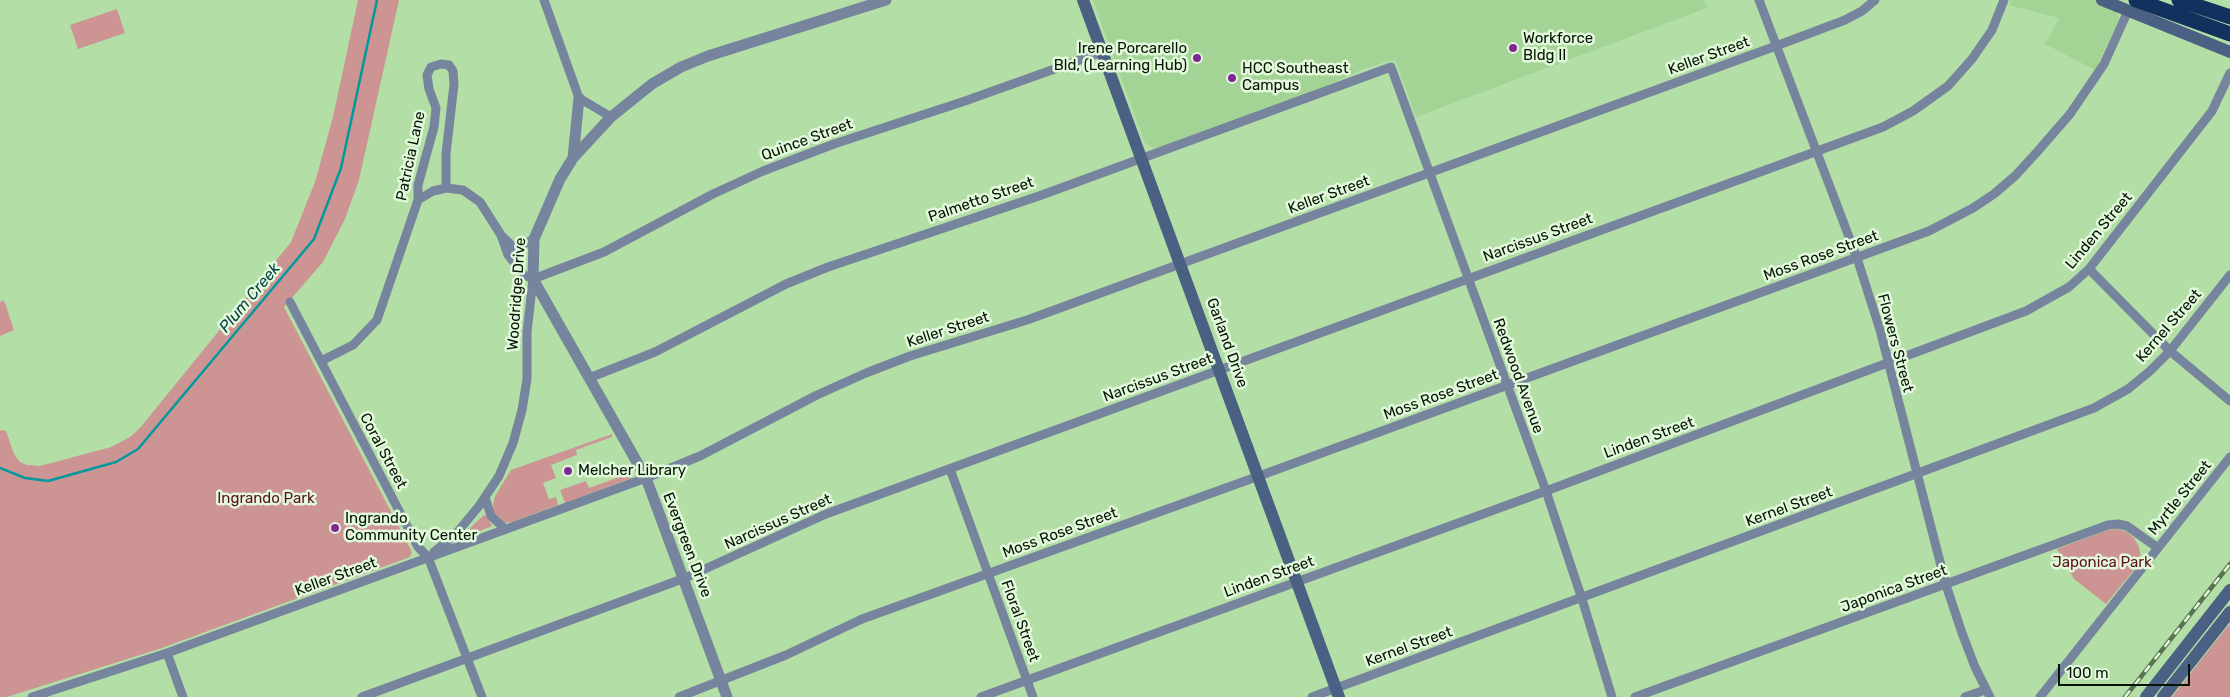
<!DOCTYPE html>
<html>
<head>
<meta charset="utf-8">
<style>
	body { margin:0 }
	#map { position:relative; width:2230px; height:697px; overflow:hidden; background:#b3dfa7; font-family:Rubik,sans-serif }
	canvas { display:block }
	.scale { position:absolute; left:2058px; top:664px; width:132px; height:22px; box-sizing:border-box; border:2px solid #051302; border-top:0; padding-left:6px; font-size:15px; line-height:18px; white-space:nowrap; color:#051302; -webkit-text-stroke:4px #e3f9dc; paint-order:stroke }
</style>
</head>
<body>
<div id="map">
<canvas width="2230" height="697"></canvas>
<div class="scale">100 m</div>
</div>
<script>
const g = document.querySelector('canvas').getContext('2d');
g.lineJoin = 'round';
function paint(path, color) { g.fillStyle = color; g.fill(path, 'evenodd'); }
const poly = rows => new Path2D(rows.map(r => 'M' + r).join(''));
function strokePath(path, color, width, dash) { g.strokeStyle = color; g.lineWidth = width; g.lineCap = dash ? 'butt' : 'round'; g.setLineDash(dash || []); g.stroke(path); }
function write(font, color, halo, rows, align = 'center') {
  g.font = font + ' Rubik,sans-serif'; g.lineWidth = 5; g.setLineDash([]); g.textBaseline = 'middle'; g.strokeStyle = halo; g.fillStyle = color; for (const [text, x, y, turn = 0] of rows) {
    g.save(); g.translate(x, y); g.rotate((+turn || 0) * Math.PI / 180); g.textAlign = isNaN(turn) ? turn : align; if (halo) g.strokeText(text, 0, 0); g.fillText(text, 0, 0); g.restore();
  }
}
const built = poly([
	[1093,0,1704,0,1707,8,1416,117,1395,59,1363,69,1322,88,1171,144,1153,148,1145,143],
	[2011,0,2094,0,2116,10,2119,20,2095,70,2045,44,2059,18,2009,5]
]);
const green = poly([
	[358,0,399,0,359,180,345,219,323,262,284,307,410,548,412,552,410,557,159,649,7,697,0,697,0,430,6,431,14,454,20,462,27,465,40,466,111,447,130,437,140,428,291,242,315,182,333,117],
	[117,9,125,33,78,49,70,25],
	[4,300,14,330,0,336,0,302],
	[612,434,612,437,576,450,577,455,551,465,556,478,543,483,549,499,556,497,558,505,512,522,505,523,494,513,493,504,495,496,511,470],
	[633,472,632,478,565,503,560,490,586,481,589,488],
	[484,515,487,516,492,526,472,534,470,528],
	[2118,529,2127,532,2134,538,2139,547,2141,557,2138,565,2106,604,2074,579,2057,549,2108,530],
	[2230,624,2230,697,2172,697,2227,627]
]);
const stream = poly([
	[0,468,25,478,48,481,116,462,138,449,314,239,341,168,377,0]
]);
const minor = poly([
	[544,0,579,98,611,117],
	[1759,0,1857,258,1880,330,1946,585,1962,633,1975,667,1990,697],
	[418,200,433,191,446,188,463,190,480,202,501,235,508,255,524,275,533,279],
	[503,237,513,247,518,247,534,239],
	[2089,269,2170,351,2230,401],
	[533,279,604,252,713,194,763,171,834,144,965,101,1102,52],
	[290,302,418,547,428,557,482,697],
	[321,361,353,345,377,320,418,200,418,185,434,127,436,108,429,89,427,75,431,67,441,64,449,65,453,71,454,84,446,154,446,188],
	[589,378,655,352,786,284,828,267,1039,196,1391,67,1546,491,1582,599,1612,697],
	[950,469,1033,697],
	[485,497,491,516,505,529],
	[434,552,455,535,479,506,499,476,513,443,522,410,527,379,527,332,533,279],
	[167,653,183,697],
	[32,697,167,653,646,478,700,456,817,395,866,373,910,356,1027,320,1776,46,1845,20,1862,11,1875,0],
	[362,697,685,578,826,514,1883,127,1913,111,1948,86,1972,59,1992,30,2004,0],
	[679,697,786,655,862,619,1259,476,1929,231,1973,208,1994,194,2015,176,2037,152,2070,114,2104,64,2128,11],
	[981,697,1546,491,2026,311,2069,287,2089,269,2212,111,2230,73],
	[1312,697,2094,408,2128,389,2150,371,2170,351,2230,275],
	[1635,697,2108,525,2118,524,2127,526,2158,548],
	[1965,697,1985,690],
	[2040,697,2230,457]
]);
const tertiary = poly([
	[573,158,579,98],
	[727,697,646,478,533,279,534,239,560,179,573,158,611,117,652,84,681,67,708,56,886,0]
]);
const secondary = poly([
	[1083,0,1339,697],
	[2102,0,2230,52],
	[2146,697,2230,590],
	[2163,697,2230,612]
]);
const motorway = poly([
	[2136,0,2230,34],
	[2179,0,2230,17]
]);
const rail = poly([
	[2125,697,2230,564]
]);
const markers = [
	[1513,48,5,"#7f2795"],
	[1197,58,5,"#7f2795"],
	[1232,78,5,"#7f2795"],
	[568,471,5,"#7f2795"],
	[335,528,5,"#7f2795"]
];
const poiNames = [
	["Workforce",1523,39],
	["Bldg II",1523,56],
	["Irene Porcarello",1187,49,"right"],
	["Bld, (Learning Hub)",1187,66,"right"],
	["HCC Southeast",1242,69],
	["Campus",1242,86],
	["Melcher Library",578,471],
	["Ingrando",345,519],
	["Community Center",345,536]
];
const streetNames = [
	["Keller Street",1709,56,-20],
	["Quince Street",807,140,-20],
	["Patricia Lane",411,156,-78],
	["Keller Street",1329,195,-20],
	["Palmetto Street",981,200,-19],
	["Linden Street",2099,231,-50],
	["Narcissus Street",1538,238,-20],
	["Moss Rose Street",1821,256,-20],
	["Woodridge Drive",517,294,-86],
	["Kernel Street",2169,326,-49],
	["Keller Street",948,330,-18],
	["Garland Drive",1227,343,70],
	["Flowers Street",1895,343,75],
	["Redwood Avenue",1518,376,70],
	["Narcissus Street",1158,378,-20],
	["Moss Rose Street",1441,395,-20],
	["Linden Street",1649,438,-20],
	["Coral Street",383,451,62],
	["Myrtle Street",2180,498,-51],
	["Kernel Street",1789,507,-20],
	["Narcissus Street",778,522,-24],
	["Moss Rose Street",1060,533,-20],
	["Evergreen Drive",687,545,69],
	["Keller Street",336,577,-20],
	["Linden Street",1269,577,-20],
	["Japonica Street",1894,589,-20],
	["Floral Street",1020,621,70],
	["Kernel Street",1409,647,-20]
];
const parkNames = [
	["Ingrando Park",266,499],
	["Japonica Park",2102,563]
];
const waterNames = [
	["Plum Creek",250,298,-50]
];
paint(built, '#a3d395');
paint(green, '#cd9494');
strokePath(stream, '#00999e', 2.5);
strokePath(minor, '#76859d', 9);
strokePath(tertiary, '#76859d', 11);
strokePath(secondary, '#4b6183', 12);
strokePath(motorway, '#13315e', 15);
strokePath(rail, '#587451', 4.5);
strokePath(rail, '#e3f9dc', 2.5, [8]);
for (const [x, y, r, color] of markers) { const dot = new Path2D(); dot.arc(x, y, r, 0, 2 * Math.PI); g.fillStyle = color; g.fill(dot); strokePath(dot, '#e3f9dc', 2); }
write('15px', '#051302', '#e3f9dc', poiNames, 'left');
write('15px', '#051302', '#e3f9dc', streetNames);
write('15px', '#5d101b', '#e3f9dc', parkNames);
write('italic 16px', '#043e40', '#e3f9dc', waterNames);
</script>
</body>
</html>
